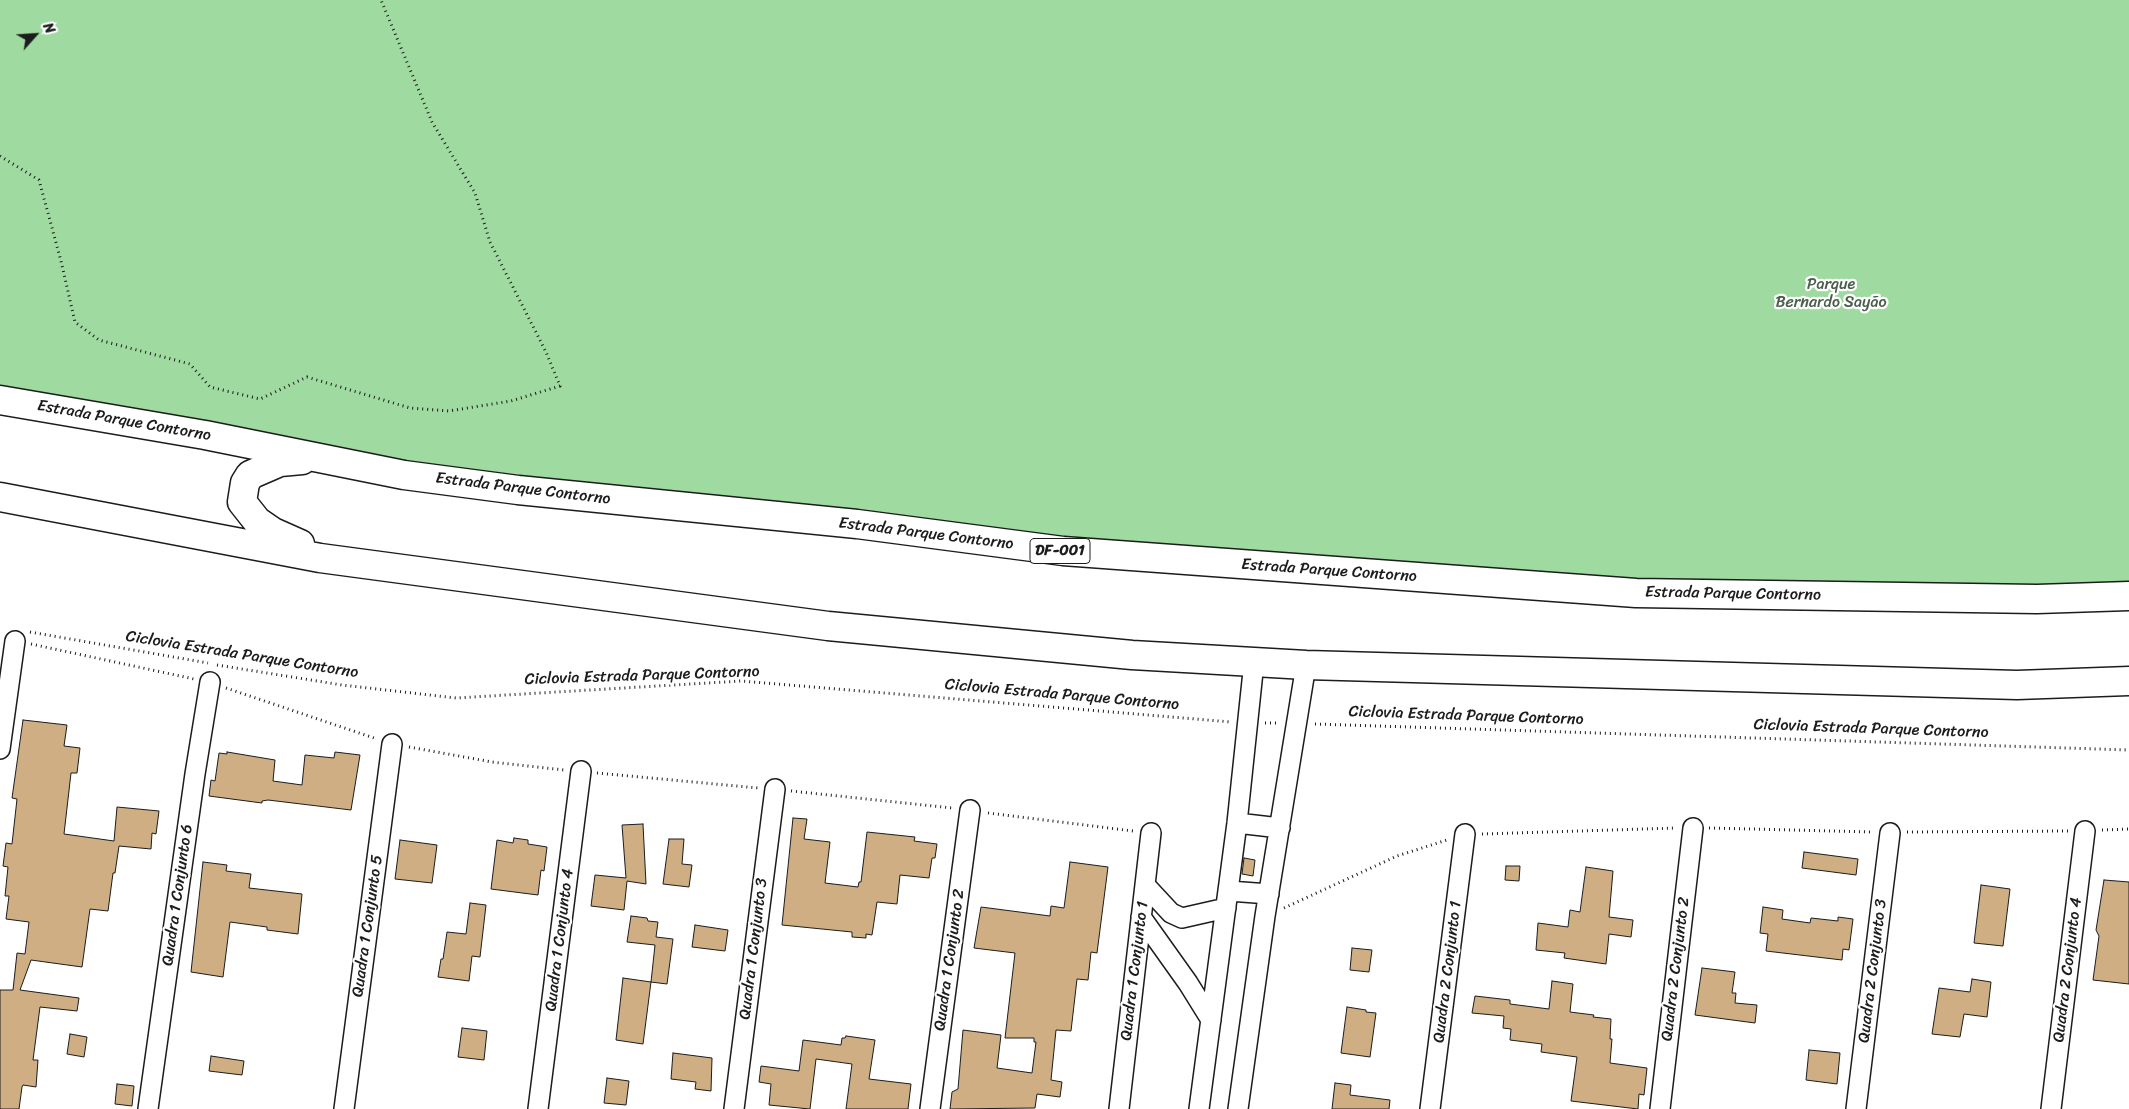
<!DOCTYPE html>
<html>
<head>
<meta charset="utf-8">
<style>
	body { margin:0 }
	#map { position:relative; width:2129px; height:1109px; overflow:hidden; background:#fff; font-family:Sriracha,sans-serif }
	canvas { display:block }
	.north { position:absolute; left:10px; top:10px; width:50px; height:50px; -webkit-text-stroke:4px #fff; paint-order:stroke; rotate:64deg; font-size:14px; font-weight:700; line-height:20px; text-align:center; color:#1c1c1c }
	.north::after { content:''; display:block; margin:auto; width:18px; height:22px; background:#1c1c1c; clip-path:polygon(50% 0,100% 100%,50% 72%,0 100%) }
</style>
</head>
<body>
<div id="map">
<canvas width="2129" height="1109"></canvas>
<div class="north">N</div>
</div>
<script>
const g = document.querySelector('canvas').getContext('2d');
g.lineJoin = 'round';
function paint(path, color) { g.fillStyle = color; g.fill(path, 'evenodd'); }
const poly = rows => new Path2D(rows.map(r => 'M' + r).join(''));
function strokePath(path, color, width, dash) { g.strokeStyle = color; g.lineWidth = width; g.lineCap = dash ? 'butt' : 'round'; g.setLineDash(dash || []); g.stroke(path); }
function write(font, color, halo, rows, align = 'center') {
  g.font = font + ' Sriracha,sans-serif'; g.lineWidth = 4.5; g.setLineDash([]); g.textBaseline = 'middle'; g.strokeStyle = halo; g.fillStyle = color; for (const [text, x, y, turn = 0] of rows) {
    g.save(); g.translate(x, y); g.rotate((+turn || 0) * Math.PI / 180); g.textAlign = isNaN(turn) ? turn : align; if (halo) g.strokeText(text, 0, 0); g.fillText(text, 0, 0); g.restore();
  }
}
const green = poly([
	[0,0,2129,0,2129,594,1325,579,599,498,0,403]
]);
const building = poly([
	[23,720,67,725,64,746,80,748,77,773,71,773,64,834,114,841,117,807,159,811,156,834,152,833,151,849,119,846,115,873,113,873,108,911,90,909,82,967,31,960,20,990,79,998,77,1011,40,1007,33,1060,38,1060,36,1087,23,1085,22,1087,19,1109,0,1109,0,990,13,990,17,953,25,954,29,922,6,919,9,896,5,896,8,867,3,866,6,843,12,844,17,799,12,798,23,720],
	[227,752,275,760,273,781,302,785,305,755,334,758,335,752,360,755,351,810,268,800,262,801,262,803,209,796,211,780,215,781,219,753,227,754,227,752],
	[793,818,807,819,804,839,830,842,825,883,858,887,859,882,861,882,867,832,915,837,914,841,937,844,935,858,932,858,929,878,900,875,897,904,877,902,872,935,866,934,866,938,852,937,852,932,782,925,793,818],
	[643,824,646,884,627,881,624,910,591,906,595,875,626,878,622,825,643,824],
	[514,838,528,840,528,844,547,847,544,871,541,870,538,895,491,889,497,840,513,843,514,838],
	[669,839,684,839,682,864,692,865,689,887,663,884,669,839],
	[400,840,437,845,432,883,395,879,400,840],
	[1804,852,1858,859,1856,875,1802,868,1804,852],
	[1244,858,1255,860,1253,876,1242,874,1244,858],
	[203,862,227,865,226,871,251,874,249,888,302,894,298,934,267,930,267,927,230,922,223,977,191,972,203,862],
	[1070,862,1108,867,1097,953,1091,952,1088,980,1077,979,1071,1031,1056,1030,1051,1080,1062,1082,1060,1097,1037,1094,1035,1108,950,1109,952,1092,958,1089,963,1030,1001,1035,997,1068,1032,1073,1036,1042,1034,1042,1034,1038,1005,1038,1015,953,974,948,981,907,1050,916,1051,906,1064,908,1070,862],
	[1506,866,1520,866,1519,881,1505,880,1506,866],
	[1586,867,1613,871,1609,917,1633,920,1631,937,1609,934,1606,964,1564,958,1565,953,1536,950,1538,923,1568,927,1570,910,1580,912,1586,867],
	[2104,880,2129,882,2129,984,2093,980,2099,936,2096,930,2104,880],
	[1981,885,2010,889,2003,946,1974,943,1981,885],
	[470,903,486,905,480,957,472,956,469,981,438,977,441,959,443,959,447,932,466,934,470,903],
	[1763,907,1783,910,1782,919,1810,923,1811,918,1838,921,1838,917,1853,919,1849,950,1843,949,1842,960,1766,951,1768,934,1760,933,1763,907],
	[631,916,647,918,648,921,658,922,656,937,673,939,667,984,651,982,655,945,627,942,631,916],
	[695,925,728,930,725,951,692,947,695,925],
	[1352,948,1372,950,1369,972,1350,970,1352,948],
	[1702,968,1735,972,1732,993,1736,993,1735,1003,1757,1005,1755,1023,1695,1015,1702,968],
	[623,978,651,982,643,1044,616,1040,623,978],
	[1972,979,1991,982,1987,1017,1964,1014,1960,1037,1932,1034,1939,988,1970,992,1972,979],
	[1552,981,1573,984,1570,1012,1594,1015,1593,1017,1611,1019,1610,1039,1612,1039,1610,1063,1647,1068,1644,1095,1639,1094,1638,1109,1571,1101,1577,1057,1541,1052,1542,1044,1510,1040,1511,1029,1503,1028,1504,1016,1472,1013,1475,996,1510,1000,1510,1004,1549,1009,1552,981],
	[1347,1007,1366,1010,1366,1012,1376,1013,1370,1057,1341,1053,1347,1007],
	[462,1028,487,1031,484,1060,458,1057,462,1028],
	[70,1034,87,1037,84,1057,67,1054,70,1034],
	[846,1036,875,1040,869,1079,911,1084,908,1109,846,1109,852,1064,816,1059,810,1109,769,1105,771,1084,759,1082,761,1066,799,1071,803,1040,841,1045,842,1038,845,1038,846,1036],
	[1809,1050,1840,1053,1837,1084,1806,1080,1809,1050],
	[673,1053,712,1058,711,1091,695,1089,696,1082,671,1079,673,1053],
	[211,1056,244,1061,242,1075,209,1071,211,1056],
	[607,1078,629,1081,626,1105,604,1103,607,1078],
	[1335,1083,1351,1085,1350,1095,1390,1100,1389,1109,1332,1109,1335,1083],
	[117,1084,134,1086,132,1106,115,1104,117,1084]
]);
const path = poly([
	[0,156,39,180,61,261,75,322,99,340,190,364,210,387,260,399,307,377,410,408,449,411,511,401,560,386,546,352,490,242,475,193,432,122,381,0],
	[30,632,208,663],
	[31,644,194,679],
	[217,665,342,685,456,698,741,681,1231,722],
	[226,688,377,739],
	[1265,723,1279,723],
	[1315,724,2129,750],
	[409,747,492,762,564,770],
	[597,773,758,788],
	[791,791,952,808],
	[988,813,1133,831],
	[1709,828,1873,832],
	[2102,830,2129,829],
	[1907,832,2068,831],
	[1482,834,1676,828],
	[1284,908,1397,856,1447,840]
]);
const street = poly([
	[0,749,15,641],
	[1237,823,1280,828],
	[1145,885,1171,913,1182,918,1226,908],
	[1229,891,1269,894],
	[1141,917,1188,983,1211,1020],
	[148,1109,195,774,210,682],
	[344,1109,392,744],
	[538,1109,581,771],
	[734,1109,775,789],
	[930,1109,970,810],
	[1119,1109,1151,833],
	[1199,1109,1237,823,1254,662],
	[1238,1109,1265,916,1306,665],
	[1430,1109,1465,834],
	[1660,1109,1693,828],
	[1856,1109,1890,833],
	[2051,1109,2085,831]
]);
const primary = poly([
	[0,400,205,435,404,475,518,490,857,524,1063,551,1636,593,2037,599,2129,596],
	[0,497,320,558,828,626,1132,655,1306,665,2017,685,2129,681],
	[300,544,273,532,257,521,242,502,245,483,250,475,280,462,302,460]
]);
const shields = [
	[1060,551,60]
];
const shieldNames = [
	["DF-001",1060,551]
];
const parkNames = [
	["Parque",1831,285],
	["Bernardo Sayão",1831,303]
];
const streetNames = [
	["Estrada Parque Contorno",124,421,10],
	["Estrada Parque Contorno",523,489,7],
	["Estrada Parque Contorno",926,534,7],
	["Estrada Parque Contorno",1329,571,4],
	["Estrada Parque Contorno",1733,594,1],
	["Ciclovia Estrada Parque Contorno",242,655,9],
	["Ciclovia Estrada Parque Contorno",642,676,-2],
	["Ciclovia Estrada Parque Contorno",1062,695,5],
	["Ciclovia Estrada Parque Contorno",1466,716,2],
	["Ciclovia Estrada Parque Contorno",1871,729,2],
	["Quadra 1 Conjunto 6",178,895,-82],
	["Quadra 1 Conjunto 5",368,926,-82],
	["Quadra 1 Conjunto 4",560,940,-83],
	["Quadra 1 Conjunto 3",754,949,-83],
	["Quadra 1 Conjunto 2",950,960,-82],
	["Quadra 2 Conjunto 2",1676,969,-83],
	["Quadra 2 Conjunto 4",2068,970,-83],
	["Quadra 1 Conjunto 1",1135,971,-83],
	["Quadra 2 Conjunto 3",1873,971,-83],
	["Quadra 2 Conjunto 1",1448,972,-83]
];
paint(green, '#9fdaa1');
paint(building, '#ceae82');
strokePath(building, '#1c1c1c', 1);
strokePath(street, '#1c1c1c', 22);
strokePath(primary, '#1c1c1c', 31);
strokePath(path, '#1c1c1c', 3, [1, 4]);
strokePath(street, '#fff', 19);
strokePath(primary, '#fff', 28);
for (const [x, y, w] of shields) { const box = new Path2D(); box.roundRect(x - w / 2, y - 12.5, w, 25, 4); g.fillStyle = '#fff'; g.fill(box); strokePath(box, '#1c1c1c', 1); }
write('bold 15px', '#1c1c1c', null, shieldNames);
write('16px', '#4a5e4b', '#fff', parkNames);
write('16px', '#1c1c1c', '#fff', streetNames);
</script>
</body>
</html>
